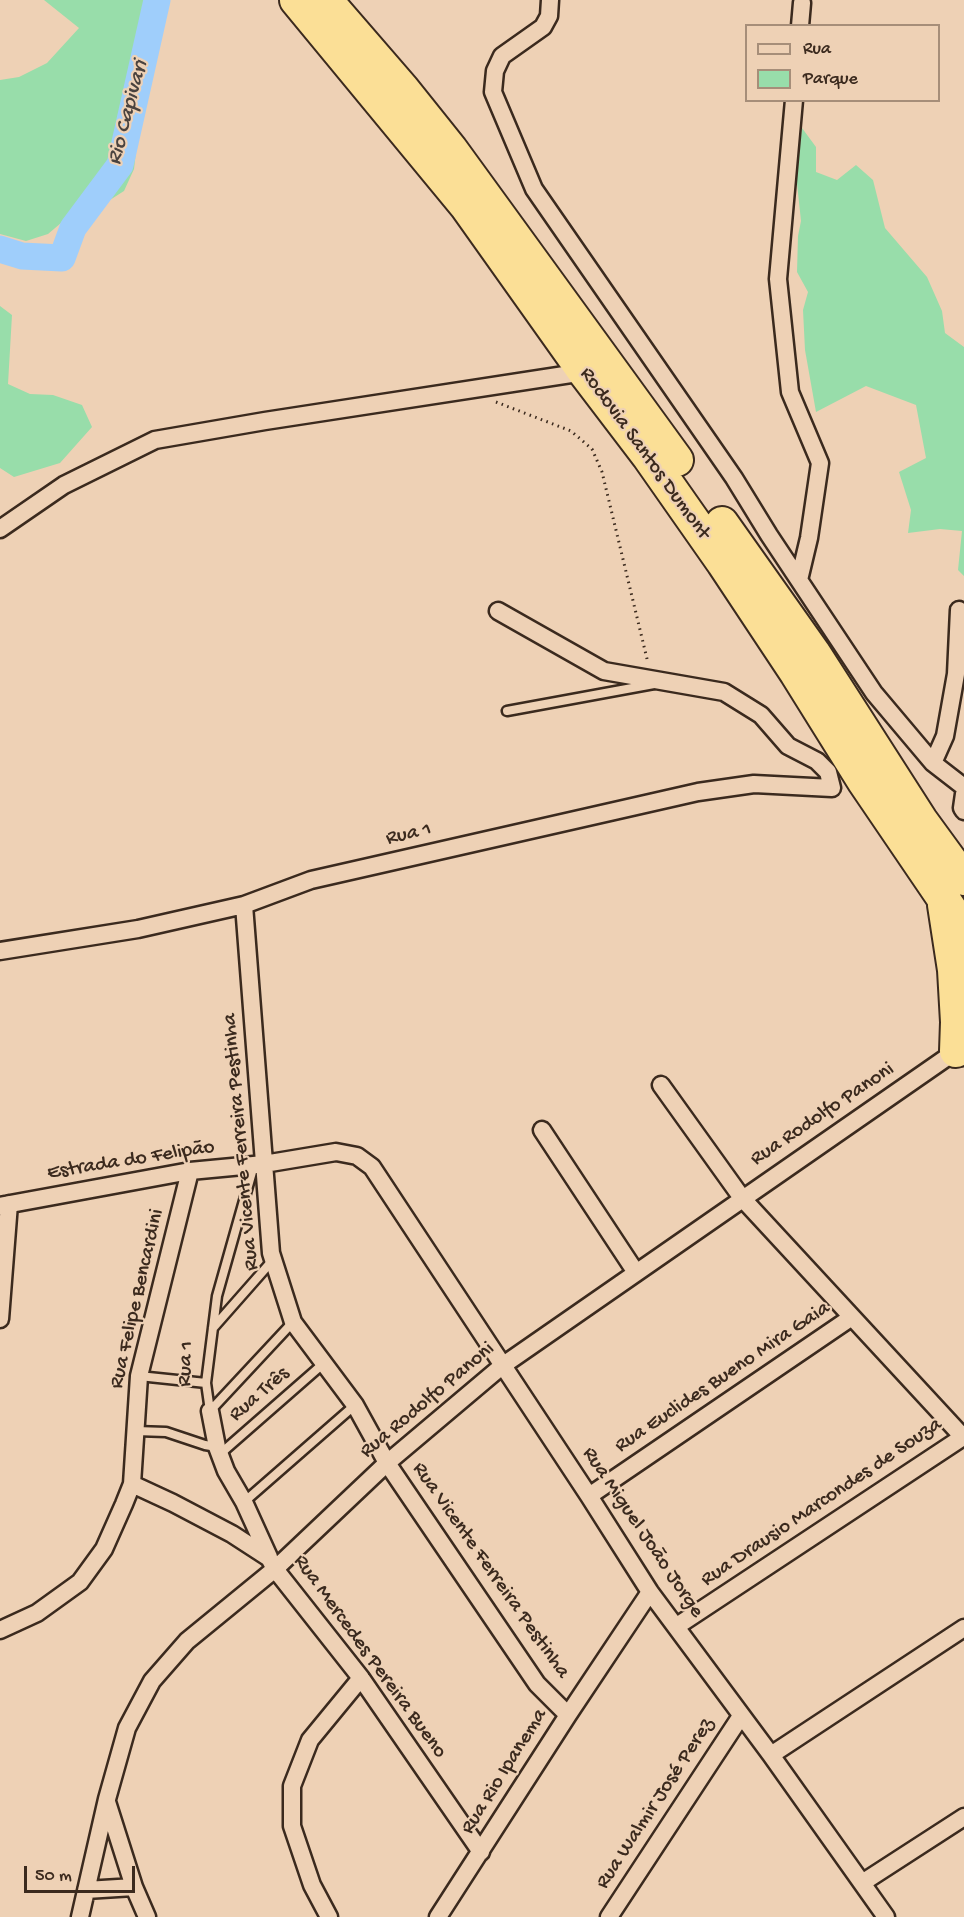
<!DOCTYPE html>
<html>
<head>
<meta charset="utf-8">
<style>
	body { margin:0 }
	#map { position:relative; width:964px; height:1917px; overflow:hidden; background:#eed1b5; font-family:"Gochi Hand",sans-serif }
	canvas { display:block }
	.legend { position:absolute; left:745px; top:24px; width:195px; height:78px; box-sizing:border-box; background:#eed1b5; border:2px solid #a68e79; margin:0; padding:8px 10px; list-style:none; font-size:18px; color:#3b2a1e }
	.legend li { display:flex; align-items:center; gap:12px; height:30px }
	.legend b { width:30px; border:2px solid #a68e79 }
	.scale { position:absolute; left:24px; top:1866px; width:111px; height:27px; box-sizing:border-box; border:3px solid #3b2a1e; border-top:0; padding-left:8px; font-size:18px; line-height:21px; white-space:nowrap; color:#3b2a1e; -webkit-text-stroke:4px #eed1b5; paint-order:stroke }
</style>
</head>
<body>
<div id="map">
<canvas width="964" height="1917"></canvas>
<ul class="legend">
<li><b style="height:8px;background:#eed1b5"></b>Rua</li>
<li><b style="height:16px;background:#98ddaa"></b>Parque</li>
</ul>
<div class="scale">50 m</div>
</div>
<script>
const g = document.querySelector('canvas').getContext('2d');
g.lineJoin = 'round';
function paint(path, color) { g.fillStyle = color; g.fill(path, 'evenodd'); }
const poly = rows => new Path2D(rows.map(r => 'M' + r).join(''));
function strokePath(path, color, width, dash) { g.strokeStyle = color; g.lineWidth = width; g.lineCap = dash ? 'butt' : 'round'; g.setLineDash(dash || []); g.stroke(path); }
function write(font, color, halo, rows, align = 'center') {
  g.font = font + ' "Gochi Hand",sans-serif'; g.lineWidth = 4.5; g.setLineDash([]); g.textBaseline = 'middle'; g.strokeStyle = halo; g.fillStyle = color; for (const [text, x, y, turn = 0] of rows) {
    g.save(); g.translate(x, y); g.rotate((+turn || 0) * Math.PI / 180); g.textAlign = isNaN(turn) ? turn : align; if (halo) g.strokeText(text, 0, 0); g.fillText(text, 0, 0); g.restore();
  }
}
const green = poly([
	[44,0,149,0,150,29,134,169,124,191,102,205,74,212,48,234,26,241,0,234,0,80,19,77,47,63,79,28],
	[802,128,816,147,816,172,837,180,856,165,873,180,885,228,927,277,942,311,945,333,964,347,964,576,958,570,962,531,940,529,908,533,911,510,899,472,926,458,916,405,866,386,816,412,805,350,803,310,808,292,797,272,798,236,801,221,796,174],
	[0,306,12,315,8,384,30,394,53,395,82,405,92,427,60,463,14,477,0,468]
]);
const river = poly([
	[0,249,22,256,62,258,73,228,120,165,157,0]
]);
const path = poly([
	[496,402,571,431,592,449,602,472,648,663]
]);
const lane = poly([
	[507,711,654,684],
	[213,1328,272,1261],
	[139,1376,206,1383],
	[210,1411,206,1383,217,1296,254,1165],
	[210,1411,293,1322],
	[136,1431,166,1432,205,1445,217,1447],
	[220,1454,324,1363],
	[244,1502,355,1405]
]);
const street = poly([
	[550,0,549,16,543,27,502,56,495,71,493,92,534,189,734,478,769,535,874,693,933,763,964,787],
	[800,26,802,3],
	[794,100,778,279,790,392,820,463,809,538,799,580],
	[0,529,64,485,155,440,265,421,584,372],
	[933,763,945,736,956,674,959,610],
	[964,794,962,808,964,811],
	[244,905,271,1253,293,1322,355,1405,387,1463,537,1684,568,1715],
	[0,951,138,929,244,905,311,880,698,792,754,784,832,788,828,772,817,761,788,746,761,715,724,692,604,671,498,611],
	[661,1085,742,1198,964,1438],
	[542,1130,635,1271],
	[0,1206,190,1171,264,1164,336,1152,357,1156,372,1167,589,1496,650,1592,771,1755,886,1917],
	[0,1319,9,1204],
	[210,1411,217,1447,226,1471,244,1502,269,1557],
	[132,1484,173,1503,232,1534,269,1558,275,1569,361,1678,481,1852],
	[589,1496,852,1317],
	[677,1626,963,1437],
	[0,1630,37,1613,80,1582,104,1549,124,1504,132,1484,139,1376,190,1171],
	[771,1755,964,1628],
	[107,1802,134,1887,147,1917],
	[862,1883,964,1817],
	[86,1890,134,1887],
	[80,1917,107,1799,127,1728,152,1681,187,1641,275,1569,387,1463,502,1366,956,1051,963,1050],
	[329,1917,312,1885,292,1826,292,1786,310,1740,361,1678],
	[438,1917,568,1715,650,1592],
	[609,1917,741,1716]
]);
const highway = poly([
	[296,0,466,206,584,372,648,456,723,563,796,673,864,782,964,929],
	[326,0,403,89,451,149,677,460],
	[722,523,814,653,921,820,964,879],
	[944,905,954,970,957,1022,956,1051]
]);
const streetNames = [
	["Rodovia Santos Dumont",644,454,54],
	["Rua 1",409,835,-13],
	["Rua Rodolfo Panoni",823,1115,-34],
	["Rua Vicente Ferreira Pestinha",242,1142,-95],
	["Estrada do Felipão",131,1161,-9],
	["Rua Felipe Bencardini",138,1299,-77],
	["Rua 1",187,1364,-87],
	["Rua Euclides Bueno Mira Gaia",723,1378,-34],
	["Rua Três",260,1395,-41],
	["Rua Rodolfo Panoni",428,1401,-40],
	["Rua Drausio Marcondes de Souza",822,1503,-34],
	["Rua Miguel João Jorge",642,1533,56],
	["Rua Vicente Ferreira Pestinha",490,1571,55],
	["Rua Mercedes Pereira Bueno",369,1657,54],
	["Rua Rio Ipanema",505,1772,-58],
	["Rua Walmir José Perez",656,1804,-57]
];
const waterNames = [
	["Rio Capivari",129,113,-75]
];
paint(green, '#98ddaa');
strokePath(river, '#9fcefb', 27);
strokePath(lane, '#3b2a1e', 13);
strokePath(street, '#3b2a1e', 21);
strokePath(highway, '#3b2a1e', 36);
strokePath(path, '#3b2a1e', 3, [1.5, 4.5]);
strokePath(lane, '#eed1b5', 8);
strokePath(street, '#eed1b5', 16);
strokePath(highway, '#fbdf96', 32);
write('21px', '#3b2a1e', '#eed1b5', streetNames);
write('italic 22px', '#4a433f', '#eed1b5', waterNames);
</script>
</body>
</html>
